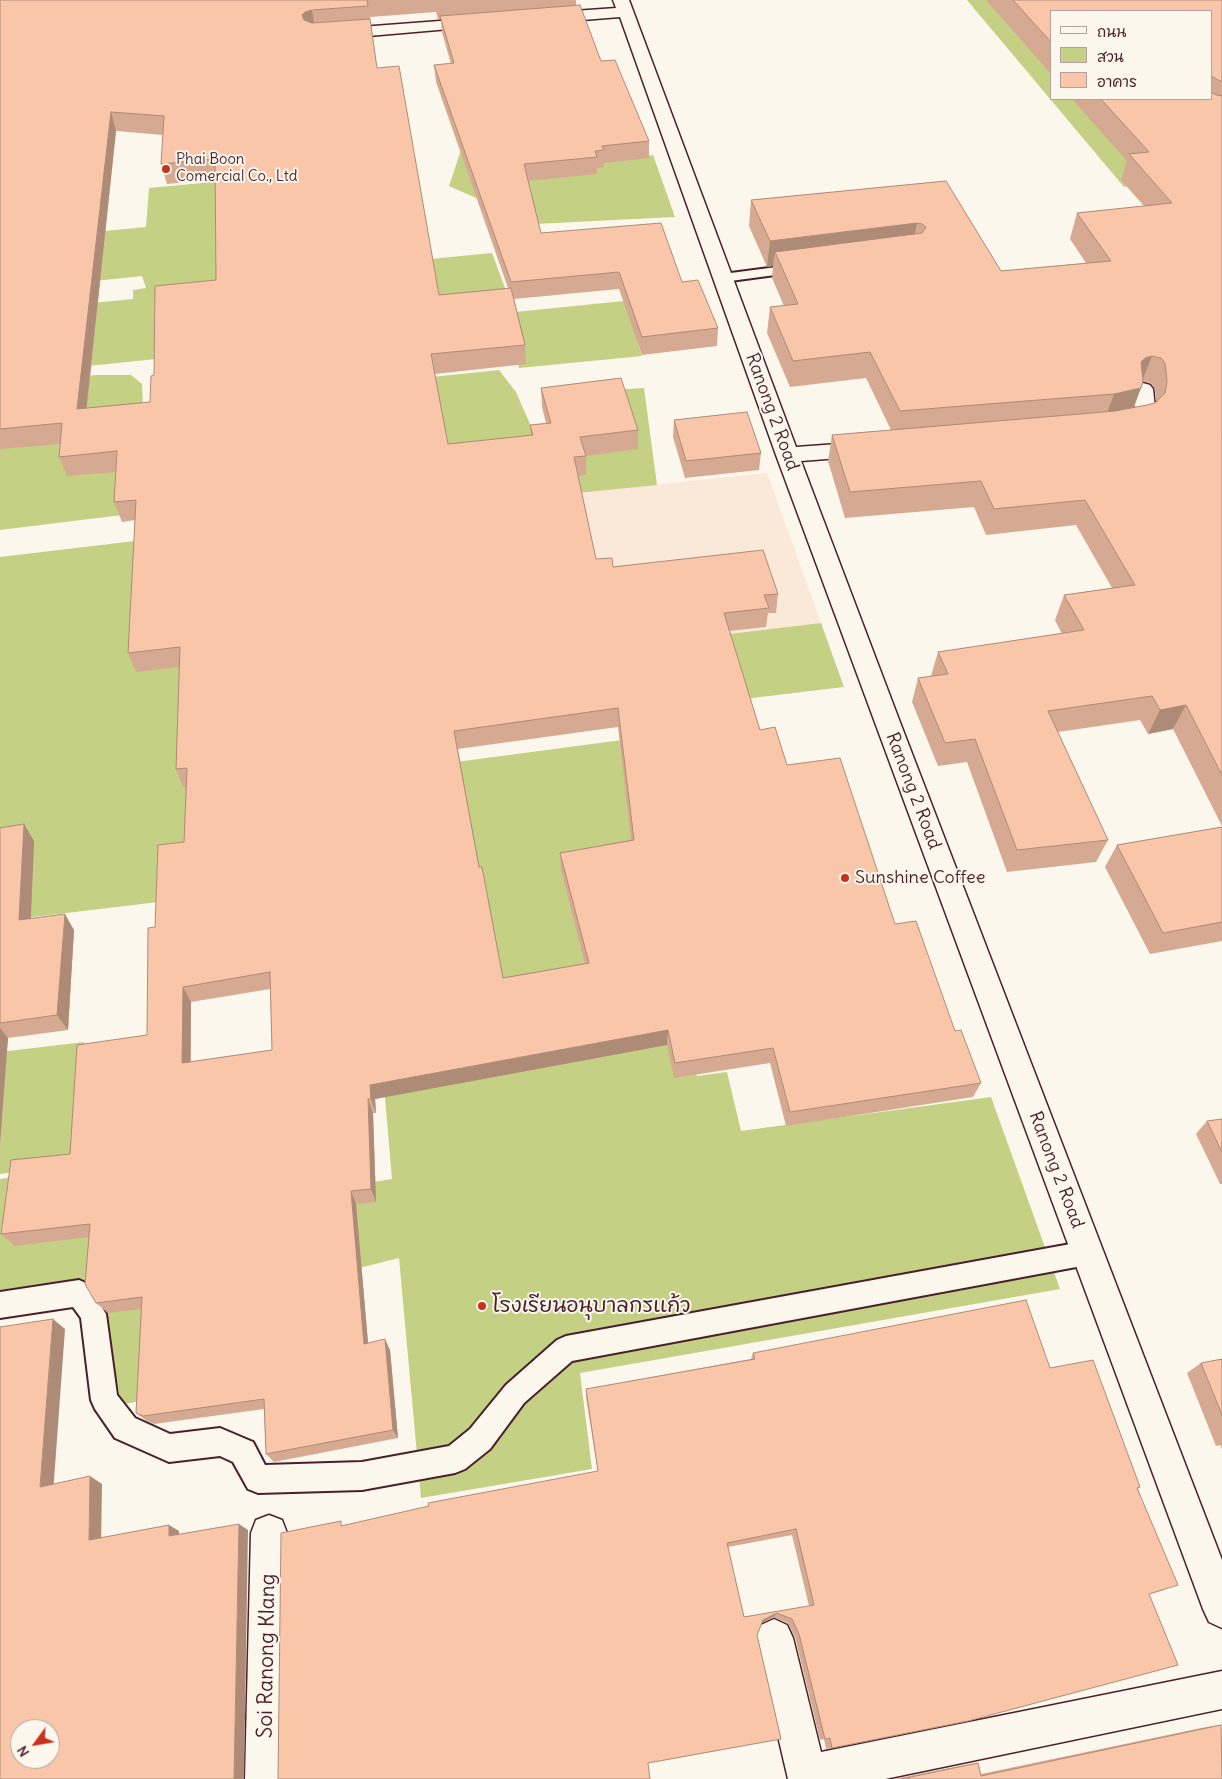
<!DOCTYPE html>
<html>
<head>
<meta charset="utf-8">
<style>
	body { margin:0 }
	#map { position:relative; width:1222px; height:1779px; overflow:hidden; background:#fbf7ec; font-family:Delius,"Playpen Sans Thai",sans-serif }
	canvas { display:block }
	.legend { position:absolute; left:1050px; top:10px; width:162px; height:90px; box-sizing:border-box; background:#fbf7ec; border:1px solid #b4a19f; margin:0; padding:6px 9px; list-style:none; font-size:15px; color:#4a1f2b }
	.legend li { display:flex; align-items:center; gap:10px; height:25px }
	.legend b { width:25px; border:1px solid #b4a19f }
	.north { position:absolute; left:10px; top:1719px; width:50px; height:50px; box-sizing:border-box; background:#fbf7ec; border:1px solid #b4a19f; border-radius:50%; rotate:238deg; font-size:14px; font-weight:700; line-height:20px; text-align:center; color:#4a1f2b }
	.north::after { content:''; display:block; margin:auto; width:18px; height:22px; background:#c8321e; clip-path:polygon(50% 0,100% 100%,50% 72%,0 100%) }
</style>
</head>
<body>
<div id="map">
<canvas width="1222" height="1779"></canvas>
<ul class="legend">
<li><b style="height:6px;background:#fbf7ec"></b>ถนน</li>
<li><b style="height:14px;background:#c4d184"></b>สวน</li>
<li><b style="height:14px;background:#f9c6aa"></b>อาคาร</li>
</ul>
<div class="north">N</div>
</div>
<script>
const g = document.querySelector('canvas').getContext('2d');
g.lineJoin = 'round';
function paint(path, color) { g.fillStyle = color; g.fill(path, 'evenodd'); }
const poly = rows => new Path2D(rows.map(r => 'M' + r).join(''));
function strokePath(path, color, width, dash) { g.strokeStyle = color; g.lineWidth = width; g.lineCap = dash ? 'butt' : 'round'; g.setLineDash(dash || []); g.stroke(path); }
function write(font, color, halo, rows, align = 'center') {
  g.font = font + ' Delius,"Playpen Sans Thai",sans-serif'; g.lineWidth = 4; g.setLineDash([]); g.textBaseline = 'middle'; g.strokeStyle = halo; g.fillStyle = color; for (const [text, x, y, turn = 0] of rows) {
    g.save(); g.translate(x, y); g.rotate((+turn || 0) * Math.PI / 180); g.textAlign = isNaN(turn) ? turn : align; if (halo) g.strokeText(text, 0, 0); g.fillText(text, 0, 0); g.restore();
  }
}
const built = poly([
	[767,473,821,623,350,680,337,517]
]);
const green = poly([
	[967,0,1022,0,1051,30,1051,99,1117,99,1219,162,1124,187],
	[464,141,558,166,653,155,675,217,535,224,449,186],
	[309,173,327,388,499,370,516,392,534,433,610,390,644,388,657,485,337,517,366,877,0,921,0,557,185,535,187,507,0,530,0,385,96,375,131,375,142,384,143,405,159,414,156,359,0,375,0,312,133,299,133,290,146,288,142,276,0,291,12,240,146,227,149,188],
	[492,253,510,301,391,319,380,264],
	[703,293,637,340,642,356,519,368,505,311,515,312],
	[821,623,844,687,710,703,679,640],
	[637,738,651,849,604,856,697,1076,727,1072,741,1131,991,1097,1060,1289,580,1373,592,1469,421,1498,399,1258,288,1286,290,1368,121,1405,101,1290,0,1305,0,1179,47,1172,160,1217,392,1179,367,890,441,764],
	[84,1042,73,1163,0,1174,0,1052]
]);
const lane = poly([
	[800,264,805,265,807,268,805,271,723,282,718,281,716,278,718,275,723,274,800,264],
	[1087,1241,1096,1244,1100,1253,1096,1262,1087,1265,572,1361,524,1403,490,1449,465,1469,455,1473,362,1490,258,1493,248,1489,233,1462,220,1456,169,1462,115,1438,95,1409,91,1400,81,1318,73,1307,0,1318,0,1292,79,1280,88,1284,106,1314,117,1395,135,1418,170,1434,220,1428,253,1442,265,1465,362,1462,449,1446,470,1429,506,1385,557,1340,566,1336,1087,1241]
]);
const street = poly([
	[613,0,629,0,796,447,865,442,873,444,876,449,873,454,865,456,801,461,898,717,1222,1560,1222,1628,1209,1622,1203,1609,776,455,620,17,546,23,541,21,538,18,541,15,546,13,616,8,613,0],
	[479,18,484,20,487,23,484,26,334,39,329,37,326,34,329,31,334,29,479,18],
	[1143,383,1150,385,1153,389,1155,407,1153,418,1144,427,1120,432,1113,430,1109,425,1113,420,1133,415,1135,407,1133,389,1136,385,1143,383],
	[269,1515,282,1520,287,1533,285,1779,245,1779,251,1533,256,1520,269,1515],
	[774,1619,787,1625,793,1638,821,1752,1222,1671,1222,1709,885,1779,788,1779,755,1638,761,1625,774,1619]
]);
const wall = poly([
	[0,0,576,0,576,6,601,61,649,141,649,158,604,163,604,167,597,168,597,174,528,181,541,233,682,282,718,328,717,346,642,355,619,289,514,299,525,345,526,364,435,374,448,444,531,435,530,425,546,423,542,407,541,388,638,430,638,449,586,456,586,475,578,476,596,559,613,567,778,594,776,613,768,613,766,627,729,631,760,730,787,765,895,924,955,1031,981,1083,973,1097,786,1126,770,1063,674,1078,667,1045,375,1099,376,1113,373,1113,376,1202,356,1204,368,1343,390,1350,398,1438,274,1462,266,1454,264,1409,154,1424,147,1421,136,1413,141,1309,108,1313,96,1303,89,1237,15,1246,1,1234,70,1154,147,1035,155,927,184,842,186,787,183,787,176,769,179,667,136,672,128,653,135,520,122,522,114,502,116,472,67,476,59,457,60,444,0,449],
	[436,12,438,19,441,19,442,32,451,64,434,65,436,82,508,288,439,295,377,68,370,17],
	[116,131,163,135,161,164,167,184,215,179,216,280,154,375,150,402,87,408],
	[618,727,631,840,560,853,561,870,585,964,503,978,479,867,458,749],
	[270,989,272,1050,191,1062,191,1002],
	[986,0,1222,0,1222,826,1173,729,1148,734,1140,720,1058,732,1108,840,1096,862,1007,872,967,762,938,766,912,702,918,678,931,676,938,652,1062,634,1055,620,1064,595,1112,588,1076,525,986,535,974,507,845,518,828,461,832,435,891,430,866,378,790,387,767,333,770,307,784,306,772,278,773,266,767,267,749,226,751,200,946,181,1001,271,1086,263,1070,239,1077,213,1144,206,1121,180,1127,161,1072,99,1211,99,1211,11,1051,11,1051,74],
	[1143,381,1152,384,1155,389,1156,402,1147,405,1134,408],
	[674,420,761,453,759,470,685,478,673,437],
	[1222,827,1222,941,1150,954,1105,867,1117,845],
	[0,828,34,841,31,918,74,930,68,1030,8,1038,0,1143],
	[1222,1119,1222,1184,1220,1184,1196,1134,1207,1121],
	[753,1353,1050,1368,1140,1487,1138,1489,1164,1590,1149,1594,968,1721,826,1749,824,1739,820,1740,795,1637,788,1623,773,1617,762,1623,757,1635,781,1739,648,1763,345,1525,598,1472,586,1397,586,1389,751,1359],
	[792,1535,809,1606,744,1617,728,1547],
	[1222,1359,1222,1449,1220,1445,1216,1446,1187,1373,1201,1363],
	[1221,1725,1222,1779,894,1779,969,1764,978,1763,981,1774,1206,1727]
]);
const shadedWall = poly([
	[312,10,315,28,308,30,302,15,305,12],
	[111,112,116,131,84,429,77,409],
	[917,223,912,248,775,252,773,266,767,267,770,241],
	[1152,356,1142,381,1141,362,1145,358],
	[1141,388,1131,413,1105,419,1114,394],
	[1186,705,1173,729,1148,734,1160,710],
	[24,824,34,841,30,936,19,920],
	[65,914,74,930,68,1030,57,1015],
	[183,987,191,1002,190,1078,182,1063],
	[0,1028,8,1038,0,1143],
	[668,1030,667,1045,375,1099,376,1113,371,1099,370,1085],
	[368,1099,373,1113,376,1202,371,1189],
	[351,1191,356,1204,369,1354,364,1344],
	[53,1319,65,1329,53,1494,40,1487],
	[385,1339,390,1350,398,1438,393,1430],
	[90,1476,102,1484,101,1546,89,1540],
	[239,1524,248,1530,244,1779,234,1779],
	[169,1525,179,1531,179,1542,169,1536],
	[777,1613,773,1617,759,1624,763,1620]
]);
const building = poly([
	[0,0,367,0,368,6,312,10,305,12,302,15,304,20,312,23,370,19,377,68,399,66,439,295,511,288,525,345,431,354,448,444,533,435,530,425,551,423,541,388,621,378,638,430,580,437,586,456,574,457,596,559,612,558,613,567,763,550,778,594,764,595,769,608,724,613,760,730,775,727,787,765,840,758,895,924,916,921,955,1031,961,1030,981,1083,790,1112,773,1048,675,1063,668,1030,370,1085,371,1099,368,1099,371,1189,351,1191,364,1344,385,1339,393,1430,266,1454,264,1399,143,1416,136,1413,142,1297,96,1303,85,1284,90,1224,1,1234,11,1160,70,1154,77,1045,147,1035,148,928,155,927,158,845,184,842,187,768,176,769,180,647,128,653,136,500,114,502,117,451,59,457,62,423,0,429,0,0],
	[111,112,164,116,161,164,215,159,216,280,155,286,154,375,151,376,150,402,77,409,111,112],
	[618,708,634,840,560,853,589,963,503,978,482,867,479,867,454,731,618,708],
	[270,972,272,1050,182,1063,183,987,270,972],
	[1013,0,1222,0,1222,82,1211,76,1211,11,1051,11,1051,42,1013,0],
	[580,5,601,61,615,60,649,141,602,146,604,150,595,151,597,157,524,164,541,233,661,223,682,282,698,280,718,328,642,337,619,272,511,282,434,65,454,63,440,16,580,5],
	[1211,92,1216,95,1222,96,1222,775,1186,705,1160,710,1152,696,1048,711,1108,840,1017,850,975,739,945,743,918,678,948,674,938,652,1084,630,1064,595,1135,585,1085,500,994,509,981,481,850,492,832,435,1115,411,1147,405,1155,403,1165,393,1167,381,1165,363,1161,358,1152,356,1145,358,1141,362,1143,381,1141,388,1114,394,900,411,870,352,793,361,770,307,798,304,775,252,922,233,926,227,922,224,917,223,770,241,751,200,946,181,1001,271,1111,261,1077,213,1172,203,1129,154,1149,152,1101,99,1211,99,1211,92],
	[747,412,761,453,686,461,674,420,747,412],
	[24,824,19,920,65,914,57,1015,0,1023,0,828,24,824],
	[1222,827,1222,922,1163,933,1117,845,1222,827],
	[1222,1119,1222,1152,1207,1121,1222,1119],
	[1026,1300,1050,1368,1093,1360,1140,1487,1137,1488,1178,1585,1149,1594,1178,1665,968,1721,832,1748,830,1738,825,1739,799,1634,792,1619,777,1613,763,1620,757,1635,781,1739,648,1763,650,1779,278,1779,281,1533,341,1521,341,1526,429,1506,428,1503,598,1471,586,1389,755,1359,753,1353,1026,1300],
	[796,1529,814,1605,744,1617,727,1543,796,1529],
	[53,1319,40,1487,90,1476,89,1540,169,1525,169,1536,239,1524,234,1779,0,1779,0,1327,53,1319],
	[20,1729,50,1729,50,1759,20,1759,20,1729],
	[1222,1359,1222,1415,1201,1363,1222,1359],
	[1221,1725,1222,1779,901,1779,978,1763,981,1776,1221,1725]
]);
const markers = [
	[166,169,5,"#c8321e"],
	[845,878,5,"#c8321e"],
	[482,1306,5,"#c8321e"]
];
const farPoinames = [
	["Phai Boon",176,160],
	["Comercial Co., Ltd",176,177]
];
const streetNames = [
	["Ranong 2 Road",772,412,70],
	["Ranong 2 Road",913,791,69],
	["Ranong 2 Road",1056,1170,69]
];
const poiNames = [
	["Sunshine Coffee",855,878]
];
const nearPoinames = [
	["โรงเรียนอนุบาลกรแก้ว",492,1306]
];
const nearStreetnames = [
	["Soi Ranong Klang",267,1656,-89]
];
paint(built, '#fae8d8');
paint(green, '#c4d184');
strokePath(lane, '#4a1f2b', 4);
strokePath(street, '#4a1f2b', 3);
paint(lane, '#fbf7ec');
paint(street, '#fbf7ec');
paint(wall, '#d6aa92');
paint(shadedWall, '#ae8b77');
paint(building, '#f9c6aa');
strokePath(building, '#ae8b77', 1);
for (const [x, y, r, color] of markers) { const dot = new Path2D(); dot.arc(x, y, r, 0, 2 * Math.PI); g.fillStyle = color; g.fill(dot); strokePath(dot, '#fbf7ec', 2); }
write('15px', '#4a1f2b', '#fbf7ec', farPoinames, 'left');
write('18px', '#4a1f2b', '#fbf7ec', streetNames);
write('18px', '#4a1f2b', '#fbf7ec', poiNames, 'left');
write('21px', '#4a1f2b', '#fbf7ec', nearPoinames, 'left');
write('21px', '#4a1f2b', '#fbf7ec', nearStreetnames);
</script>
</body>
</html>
